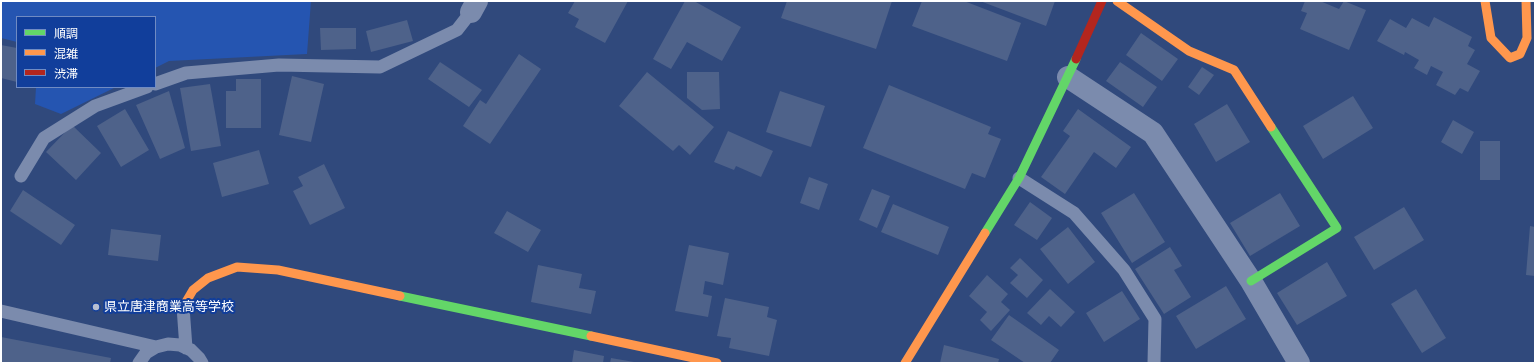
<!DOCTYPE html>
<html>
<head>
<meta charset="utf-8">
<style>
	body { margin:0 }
	#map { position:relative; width:1536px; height:364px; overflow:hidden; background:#30497c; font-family:Barlow,"Noto Sans JP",sans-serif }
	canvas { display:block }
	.frame { position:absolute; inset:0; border:2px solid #fff; pointer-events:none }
	.legend { position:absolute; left:16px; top:16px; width:140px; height:72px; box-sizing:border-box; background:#113e9b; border:1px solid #708bc3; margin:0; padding:5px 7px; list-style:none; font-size:12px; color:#fff }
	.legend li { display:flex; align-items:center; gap:8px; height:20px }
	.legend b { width:20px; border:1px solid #708bc3 }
</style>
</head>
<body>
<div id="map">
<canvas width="1536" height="364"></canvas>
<div class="frame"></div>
<ul class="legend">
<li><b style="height:5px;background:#63d668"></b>順調</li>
<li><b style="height:5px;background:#ff974d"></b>混雑</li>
<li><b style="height:5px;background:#b3261e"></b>渋滞</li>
</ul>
</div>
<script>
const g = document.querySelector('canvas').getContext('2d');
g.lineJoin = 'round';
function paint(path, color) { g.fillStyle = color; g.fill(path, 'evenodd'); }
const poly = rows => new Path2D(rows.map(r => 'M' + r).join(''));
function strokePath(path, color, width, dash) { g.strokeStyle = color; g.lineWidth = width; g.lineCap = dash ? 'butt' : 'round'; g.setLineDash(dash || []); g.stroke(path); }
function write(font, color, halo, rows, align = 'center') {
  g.font = font + ' Barlow,"Noto Sans JP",sans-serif'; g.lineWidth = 4; g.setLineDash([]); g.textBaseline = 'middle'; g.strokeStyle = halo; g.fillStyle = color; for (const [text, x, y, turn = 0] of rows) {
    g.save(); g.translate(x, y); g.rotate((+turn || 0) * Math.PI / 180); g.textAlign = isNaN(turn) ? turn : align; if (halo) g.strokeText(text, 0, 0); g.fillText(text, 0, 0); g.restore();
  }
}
const green = poly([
	[1,1,311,1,307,54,169,61,155,68,155,17,17,17,17,42,1,38],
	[36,87,116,87,61,114,35,104]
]);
const building = poly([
	[575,1,628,1,605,43,575,27,579,19,568,13],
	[685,1,694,1,741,27,722,61,687,42,671,69,653,59],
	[787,1,892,1,876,49,781,18],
	[922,1,964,1,1021,23,1007,61,912,26],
	[980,1,1055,1,1046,26],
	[1305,1,1320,1,1339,9,1344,1,1366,10,1349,50,1300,29,1307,13,1301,11],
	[1434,17,1472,37,1468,46,1475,50,1467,64,1480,71,1468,92,1460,88,1455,95,1436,85,1443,72,1431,66,1427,75,1414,68,1419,60,1405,52,1404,55,1377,41,1390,19,1406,28,1412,18,1429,27],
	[407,20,413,41,371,52,366,31],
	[320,28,356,28,356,49,321,50],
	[1141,33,1178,59,1162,81,1126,55],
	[1,45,17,48,17,82,1,78],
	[519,54,541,69,490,144,463,126,480,100,486,104],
	[440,62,482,90,469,107,428,79],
	[1120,62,1157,87,1143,107,1106,81],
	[1202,67,1214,75,1199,95,1188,87],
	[647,72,714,127,690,155,679,145,673,151,619,106],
	[687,72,719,72,720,109,702,110,687,98],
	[292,76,324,84,311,142,279,135],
	[236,79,261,79,261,128,226,128,226,91,236,91],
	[210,84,221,146,191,151,180,88],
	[889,85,991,127,988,134,1001,139,985,178,972,173,965,189,863,148],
	[169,91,185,148,160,159,136,105],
	[780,91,825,106,811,147,766,132],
	[1353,96,1373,128,1323,159,1303,126],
	[1227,104,1250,142,1216,162,1194,124],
	[125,109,149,150,121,167,97,126],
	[1078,109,1131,147,1116,168,1094,152,1065,194,1041,177,1070,136,1063,131],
	[1453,120,1474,132,1462,154,1441,142],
	[72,125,101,153,76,180,46,152],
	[728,131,773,151,761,177,736,166,734,170,714,162],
	[1480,141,1500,141,1500,180,1480,180],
	[259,150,269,184,222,197,213,163],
	[324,164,345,208,310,225,293,191,303,186,298,177],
	[809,177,828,184,819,210,800,203],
	[872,189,890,196,877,228,859,220],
	[23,190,75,225,61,245,10,211],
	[1134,193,1165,242,1132,263,1101,213],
	[1280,193,1300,226,1250,256,1230,223],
	[1030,202,1052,218,1037,240,1014,225],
	[893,204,949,227,938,255,881,232],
	[1404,207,1424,240,1374,270,1354,237],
	[507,211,541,230,528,252,494,233],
	[1530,226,1535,227,1535,276,1526,275],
	[1068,227,1095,262,1068,284,1040,249],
	[111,229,161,235,158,261,108,255],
	[689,245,729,253,723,285,705,281,703,294,712,296,708,317,675,311],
	[1170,247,1182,266,1174,270,1191,297,1164,314,1135,269],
	[1020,258,1043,280,1027,298,1010,283,1018,275,1010,268],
	[1327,262,1347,296,1297,325,1277,293],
	[538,265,582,274,579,288,596,291,591,314,531,302],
	[987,275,1008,294,1001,302,1010,310,991,331,980,320,987,312,969,296],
	[1226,286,1246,319,1196,349,1176,316],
	[1050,289,1075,312,1061,327,1049,316,1041,325,1027,313],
	[1416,289,1446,338,1422,353,1391,304],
	[1122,291,1140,319,1104,342,1086,313],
	[725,298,769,307,767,317,777,320,769,356,729,348,731,338,717,336],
	[1009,315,1059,350,1050,363,1025,363,991,340],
	[1,337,111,358,110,363,1,363],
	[944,345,999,359,998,363,940,363],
	[574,350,604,356,603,363,572,363],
	[611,358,634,362,633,363,610,363]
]);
const lane = poly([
	[155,84,186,73,279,65,380,67,457,30,471,12],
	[21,176,44,138,95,106,147,87],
	[1019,178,1074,213,1124,270,1155,319,1154,363],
	[183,307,186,348],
	[1,311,156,347],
	[139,363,146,353,156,347,168,344,180,345,191,350,199,358,202,363]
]);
const street = poly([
	[471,12,477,1],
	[1068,77,1153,133,1251,281,1299,363]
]);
const fast = poly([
	[985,233,1019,178,1076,59],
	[1251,281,1337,228,1271,127],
	[400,296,591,336]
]);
const slow = poly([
	[1117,1,1189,51,1234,70,1271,127],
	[1485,1,1491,38,1510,58,1520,54,1527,38,1526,1],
	[183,307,193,290,208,278,237,267,278,270,400,296],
	[591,336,717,363],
	[905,363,985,233]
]);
const jam = poly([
	[1076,59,1102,1]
]);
const markers = [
	[96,307,4,"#b7bfd1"]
];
const poiNames = [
	["県立唐津商業高等学校",104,307]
];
paint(green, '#2555b1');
paint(building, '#4e628a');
strokePath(lane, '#7b8bad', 13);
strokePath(street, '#7b8bad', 22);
strokePath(fast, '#63d668', 9);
strokePath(slow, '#ff974d', 9);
strokePath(jam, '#b3261e', 9);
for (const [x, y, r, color] of markers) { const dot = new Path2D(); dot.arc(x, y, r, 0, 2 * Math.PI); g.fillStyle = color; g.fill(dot); strokePath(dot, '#113e9b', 1.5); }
write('13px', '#fff', '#113e9b', poiNames, 'left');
</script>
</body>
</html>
